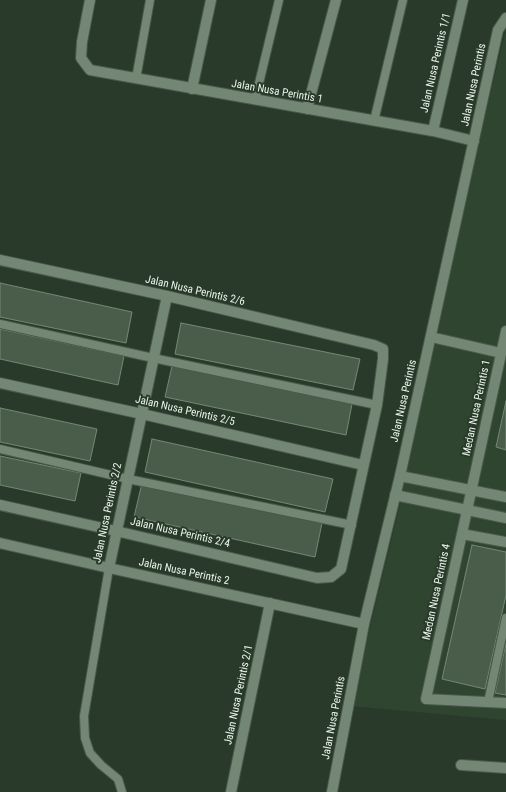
<!DOCTYPE html>
<html>
<head>
<meta charset="utf-8">
<style>
	body { margin:0 }
	canvas { display:block; background:#293a2a }
</style>
</head>
<body>
<canvas width="506" height="792"></canvas>
<script>
const g = document.querySelector('canvas').getContext('2d');
g.lineJoin = 'round';
function paint(path, color) { g.fillStyle = color; g.fill(path, 'evenodd'); }
const poly = rows => new Path2D(rows.map(r => 'M' + r).join(''));
function strokePath(path, color, width, dash) { g.strokeStyle = color; g.lineWidth = width; g.lineCap = dash ? 'butt' : 'round'; g.setLineDash(dash || []); g.stroke(path); }
function write(font, color, halo, rows, align = 'center') {
  g.font = font + ' "Roboto Condensed",sans-serif'; g.lineWidth = 4; g.setLineDash([]); g.textBaseline = 'middle'; g.strokeStyle = halo; g.fillStyle = color; for (const [text, x, y, turn = 0] of rows) {
    g.save(); g.translate(x, y); g.rotate((+turn || 0) * Math.PI / 180); g.textAlign = isNaN(turn) ? turn : align; if (halo) g.strokeText(text, 0, 0); g.fillText(text, 0, 0); g.restore();
  }
}
const built = poly([
	[506,30,506,720,351,706,399,509,455,240]
]);
const building = poly([
	[0,283,132,312,126,343,0,317,0,283],
	[181,323,360,359,353,390,175,354,181,323],
	[0,329,124,356,118,385,0,359,0,329],
	[172,366,352,404,346,435,165,397,172,366],
	[506,401,506,450,496,447,506,401],
	[0,408,97,429,90,461,0,442,0,408],
	[152,439,333,479,325,512,145,472,152,439],
	[0,456,81,473,75,501,0,485,0,456],
	[142,483,322,523,315,557,134,517,142,483],
	[472,545,506,552,506,595,485,689,442,679,472,545],
	[506,643,506,695,495,693,506,643]
]);
const service = poly([
	[136,79,150,0],
	[255,100,279,0],
	[374,121,403,0],
	[0,324,153,358,377,405],
	[0,449,128,479,352,525],
	[109,568,84,716,85,738,90,753,101,765,118,779,122,792],
	[488,702,506,618]
]);
const minor = poly([
	[90,0,82,42,81,58,90,70,433,131,474,141],
	[192,89,211,0],
	[307,109,336,0],
	[433,131,463,0],
	[0,260,167,296,374,345,383,349,383,359,377,405,341,569,331,577,317,578,116,531,0,505],
	[506,331,426,699,506,703],
	[431,337,501,353],
	[0,383,142,414,363,465],
	[400,476,506,497],
	[395,495,506,518],
	[462,534,506,542],
	[0,543,109,568,364,624],
	[109,568,167,296],
	[461,765,506,768],
	[231,792,270,603]
]);
const tertiary = poly([
	[332,792,364,624,400,476,498,30,506,18]
]);
const streetNames = [
	["Jalan Nusa Perintis 1/1",436,63,-77],
	["Jalan Nusa Perintis",474,85,-78],
	["Jalan Nusa Perintis 1",277,92,10],
	["Jalan Nusa Perintis 2/6",195,291,13],
	["Jalan Nusa Perintis",404,401,-77],
	["Medan Nusa Perintis 1",477,408,-78],
	["Jalan Nusa Perintis 2/5",185,411,13],
	["Jalan Nusa Perintis 2/2",108,513,-78],
	["Jalan Nusa Perintis 2/4",180,533,13],
	["Jalan Nusa Perintis 2",184,572,12],
	["Medan Nusa Perintis 4",437,592,-78],
	["Jalan Nusa Perintis 2/1",239,695,-78],
	["Jalan Nusa Perintis",334,718,-79]
];
paint(built, '#2f4530');
paint(building, '#4a5d4b');
strokePath(building, '#748875', 1);
strokePath(service, '#4a584a', 10);
strokePath(minor, '#4a584a', 12);
strokePath(tertiary, '#4a584a', 12);
strokePath(service, '#738774', 8);
strokePath(minor, '#738774', 10);
strokePath(tertiary, '#738774', 10);
write('11px', '#ebf5eb', '#293a2a', streetNames);
</script>
</body>
</html>
